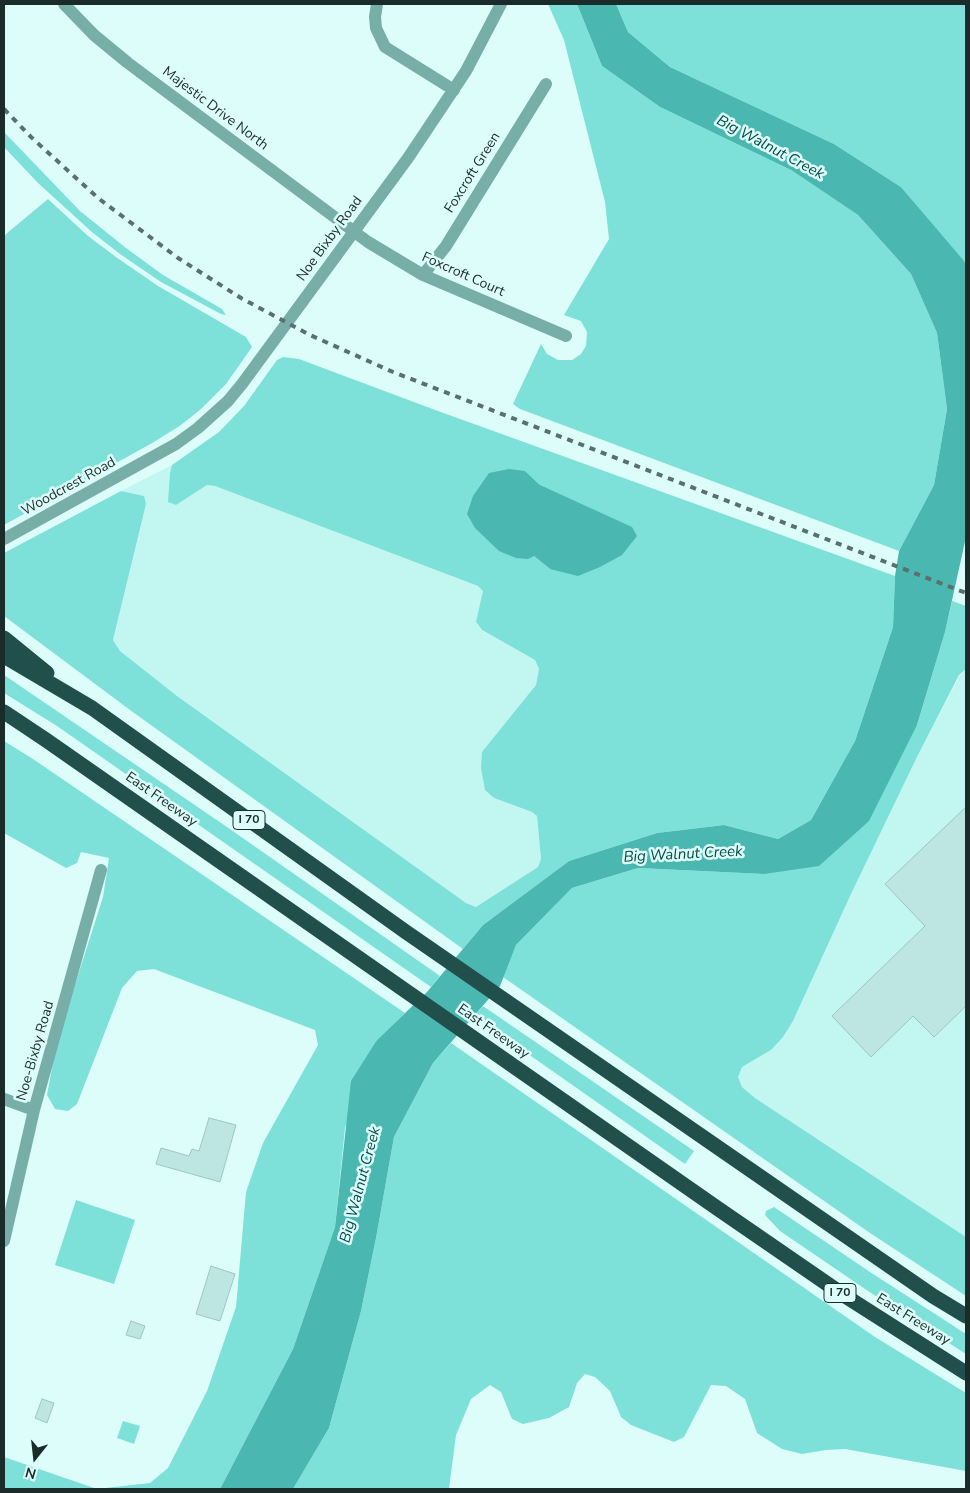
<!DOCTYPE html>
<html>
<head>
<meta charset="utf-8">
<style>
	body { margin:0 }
	#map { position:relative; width:970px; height:1493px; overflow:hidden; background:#dcfdfa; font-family:"Nunito Sans",sans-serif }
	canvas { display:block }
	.frame { position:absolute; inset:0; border:5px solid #1a2b29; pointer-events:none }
	.north { position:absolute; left:10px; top:1433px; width:50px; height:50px; -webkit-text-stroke:4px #dcfdfa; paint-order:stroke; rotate:196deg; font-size:14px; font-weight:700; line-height:20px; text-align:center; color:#1a2b29 }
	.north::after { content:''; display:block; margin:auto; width:18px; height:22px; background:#1a2b29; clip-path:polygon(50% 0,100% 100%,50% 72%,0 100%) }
</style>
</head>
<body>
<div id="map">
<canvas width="970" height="1493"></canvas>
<div class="frame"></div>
<div class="north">N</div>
</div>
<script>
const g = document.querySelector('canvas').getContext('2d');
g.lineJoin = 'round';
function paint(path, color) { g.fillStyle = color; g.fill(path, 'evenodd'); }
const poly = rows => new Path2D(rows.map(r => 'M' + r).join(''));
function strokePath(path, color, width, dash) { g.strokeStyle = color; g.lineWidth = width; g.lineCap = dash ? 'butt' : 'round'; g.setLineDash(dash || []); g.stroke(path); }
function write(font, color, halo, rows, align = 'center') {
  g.font = font + ' "Nunito Sans",sans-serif'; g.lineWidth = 5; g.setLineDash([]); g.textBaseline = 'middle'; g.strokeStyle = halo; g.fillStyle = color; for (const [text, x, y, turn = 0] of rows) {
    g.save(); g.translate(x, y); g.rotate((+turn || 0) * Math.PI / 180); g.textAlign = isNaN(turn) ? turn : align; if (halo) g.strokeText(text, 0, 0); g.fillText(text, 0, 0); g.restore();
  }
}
const built = poly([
	[172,465,170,473,169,502,176,505,207,485,215,486,478,586,484,591,476,622,481,630,535,660,539,669,536,685,483,752,494,798,532,812,537,816,541,859,538,867,477,907,466,903,177,696,120,651,113,640,146,504,143,496,121,491],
	[966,669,966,1237,755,1098,742,1087,738,1077,742,1067,771,1050,793,1021,851,894,917,757,960,675]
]);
const green = poly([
	[548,4,577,4,602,66,660,107,791,170,858,215,911,274,937,333,947,409,934,485,899,551,520,409,513,404,541,344,547,354,558,360,572,360,581,354,586,346,587,332,581,321,564,315,609,239,605,202,564,40],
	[616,4,966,4,966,265,901,187,834,144,670,67,628,32],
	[4,132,80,211,126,248,163,275,222,309,226,315,221,314,161,282,120,254,93,233,38,183,4,147],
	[48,199,88,236,116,257,158,286,246,337,252,347,226,384,201,409,181,425,154,442,4,525,4,238,6,234],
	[283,357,299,359,438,411,895,576,893,627,855,741,811,820,778,839,724,825,657,833,569,861,483,925,463,949,130,710,4,616,4,553,121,491,144,496,146,504,113,640,120,651,177,696,466,903,476,907,538,867,541,859,537,816,532,812,494,798,485,790,481,768,482,752,536,685,539,669,535,660,482,630,476,622,483,591,478,586,215,486,207,485,176,505,168,502,170,473,172,465,219,432,244,406,277,360],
	[525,471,540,485,550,569,534,556],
	[952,601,966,606,966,669,959,675,917,757,851,894,793,1021,783,1037,771,1050,742,1067,738,1077,742,1087,755,1098,966,1237,966,1296,870,1233,503,977,516,945,572,888,638,868,764,874,917,725,945,632],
	[4,675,227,827,440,976,431,987,57,726,4,693],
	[4,741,33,759,405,1013,377,1040,345,1128,335,1227,293,1349,220,1489,4,1489,4,1457,97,1489,150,1483,168,1468,207,1391,236,1307,246,1192,263,1143,318,1045,315,1030,154,969,137,971,122,988,77,1104,68,1111,55,1109,47,1095,57,1041,103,897,109,858,81,852,77,863,66,868,4,833],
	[483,1006,694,1151,685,1164,474,1016],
	[451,1043,875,1337,966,1393,966,1471,845,1449,826,1450,802,1454,782,1449,757,1433,745,1399,726,1386,711,1385,684,1437,674,1442,631,1425,621,1417,610,1391,595,1377,585,1374,577,1383,569,1407,549,1418,523,1424,512,1419,501,1392,490,1385,471,1399,456,1435,449,1489,293,1489,329,1428,361,1311,376,1238,394,1137,433,1063],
	[76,1200,135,1220,114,1284,55,1265],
	[774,1207,870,1272,966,1334,966,1354,868,1291,780,1231,765,1215,766,1211],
	[123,1421,140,1426,134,1444,117,1438]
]);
const water = poly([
	[577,4,616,4,628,32,670,67,834,144,901,187,964,261,966,265,966,537,945,632,917,725,869,821,819,866,764,874,638,868,572,888,516,945,500,986,433,1063,394,1137,376,1238,361,1311,329,1428,293,1489,220,1489,293,1349,335,1227,351,1081,377,1040,427,992,483,925,569,861,657,833,724,825,778,839,811,820,855,741,893,627,895,576,899,551,934,485,947,409,937,333,911,274,858,215,791,170,660,107,602,66],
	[509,469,525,471,540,485,632,527,637,536,622,555,600,567,578,576,550,569,534,556,528,559,516,558,499,551,475,528,467,514,473,496,489,473]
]);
const building = poly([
	[966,807,966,1006,934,1037,913,1016,871,1057,832,1016,925,926,885,884,966,807],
	[209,1118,236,1125,220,1182,156,1164,161,1148,189,1156,192,1149,199,1151,209,1118],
	[211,1266,235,1274,220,1321,196,1314,211,1266],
	[131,1321,145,1326,140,1339,126,1335,131,1321],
	[42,1399,54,1403,47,1423,35,1418,42,1399]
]);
const minor = poly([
	[64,4,94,35,128,63,368,242,423,275,566,336],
	[377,4,375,17,376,28,385,47,454,90],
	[423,275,446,246,546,84],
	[4,1099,34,1110],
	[4,1241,34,1110,101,870]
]);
const tertiary = poly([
	[4,539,176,444,198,428,228,401,242,384,408,158,466,71,501,4]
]);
const motorway = poly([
	[4,638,47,673],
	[4,656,92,708,406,932,933,1296,966,1316],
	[4,712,46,740,717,1208,842,1294,966,1373]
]);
const rail = poly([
	[4,109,31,137,98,198,178,258,241,298,310,335,393,372,966,593]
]);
const shields = [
	[249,820,32],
	[840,1293,32]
];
const shieldNames = [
	["I 70",249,820],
	["I 70",840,1293]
];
const streetNames = [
	["Majestic Drive North",215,109,37],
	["Foxcroft Green",473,173,-58],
	["Noe Bixby Road",330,239,-54],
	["Foxcroft Court",463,275,24],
	["Woodcrest Road",69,487,-29],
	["East Freeway",161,800,35],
	["East Freeway",493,1032,35],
	["Noe-Bixby Road",36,1051,-74],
	["East Freeway",913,1320,32]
];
const waterNames = [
	["Big Walnut Creek",770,148,28],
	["Big Walnut Creek",683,855,-3],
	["Big Walnut Creek",361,1185,-75]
];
paint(built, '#c2f6f1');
paint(green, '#7ee1d9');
paint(water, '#4ab8b0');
paint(building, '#bde6e2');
strokePath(building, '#9ec7c3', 1);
strokePath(minor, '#78aea8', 12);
strokePath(tertiary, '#78aea8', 12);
strokePath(motorway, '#214f4b', 15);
strokePath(rail, '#5a706e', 4, [6, 6]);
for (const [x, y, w] of shields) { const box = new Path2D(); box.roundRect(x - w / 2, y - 9.5, w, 19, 4); g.fillStyle = '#dcfdfa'; g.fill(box); strokePath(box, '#1a2b29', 1); }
write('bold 12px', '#1a2b29', null, shieldNames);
write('14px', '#1a2b29', '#dcfdfa', streetNames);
write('italic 15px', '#064a46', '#dcfdfa', waterNames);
</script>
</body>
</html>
